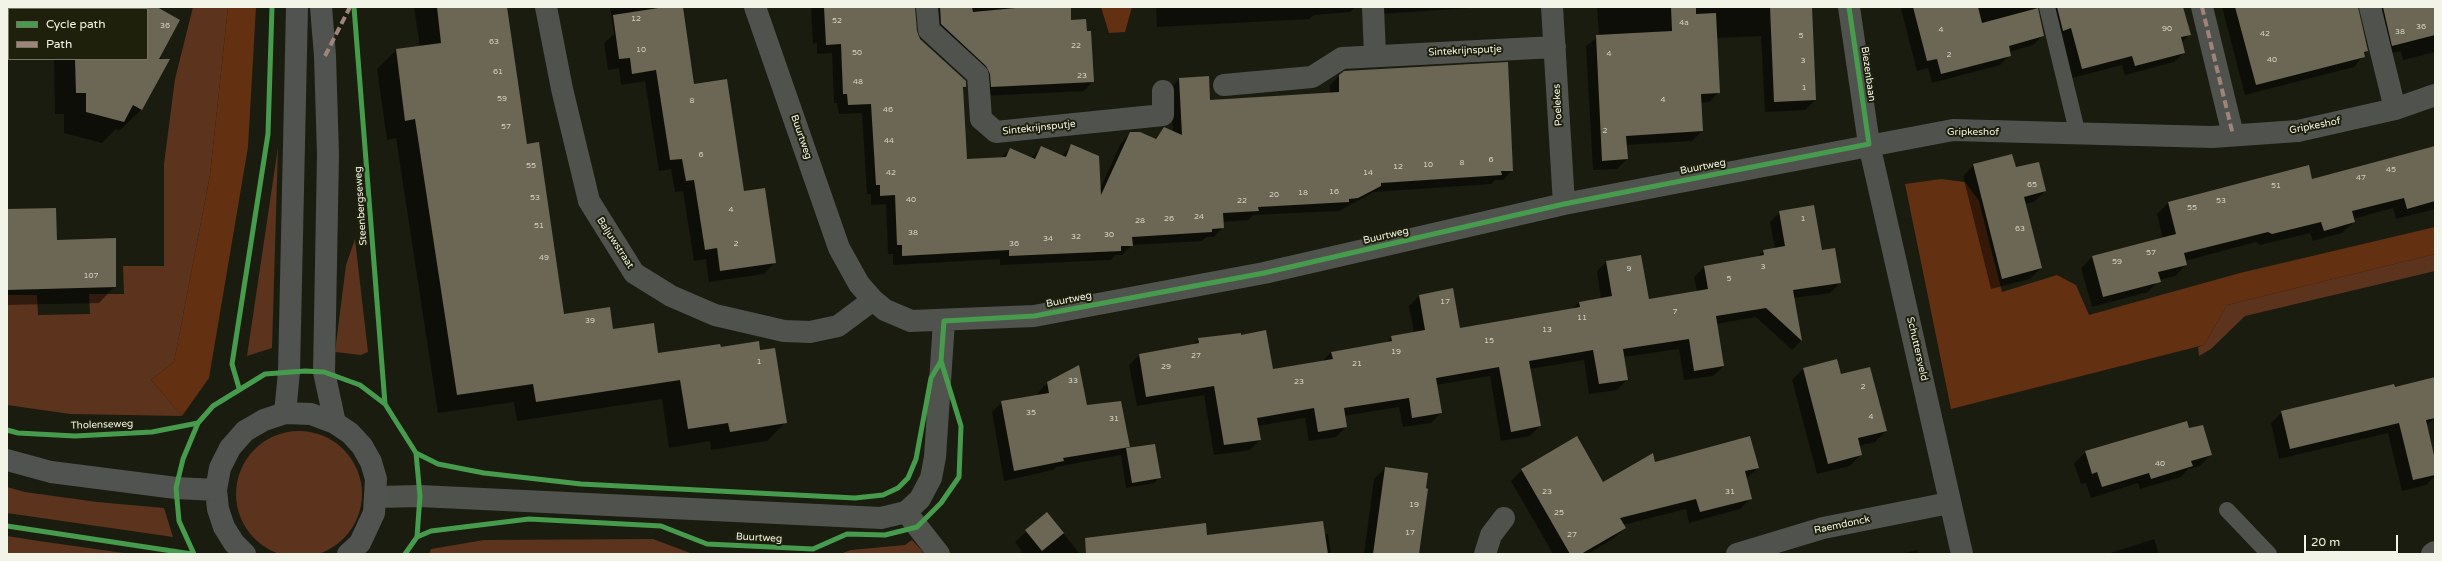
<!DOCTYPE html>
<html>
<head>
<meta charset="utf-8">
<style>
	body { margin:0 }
	#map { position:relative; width:2442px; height:561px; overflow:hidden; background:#1a1c10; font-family:"Varela Round",sans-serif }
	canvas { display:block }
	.frame { position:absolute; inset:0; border:8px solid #f2f4e7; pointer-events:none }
	.legend { position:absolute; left:8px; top:8px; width:140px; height:52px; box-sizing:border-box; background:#1e200c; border:1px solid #737564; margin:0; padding:5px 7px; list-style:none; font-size:12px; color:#f2f4e7 }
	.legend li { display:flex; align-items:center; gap:8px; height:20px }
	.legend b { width:20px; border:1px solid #737564 }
	.scale { position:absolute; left:2304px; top:535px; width:94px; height:18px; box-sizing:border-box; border:2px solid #f2f4e7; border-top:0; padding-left:5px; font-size:12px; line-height:14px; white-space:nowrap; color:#f2f4e7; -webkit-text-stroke:3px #1e200c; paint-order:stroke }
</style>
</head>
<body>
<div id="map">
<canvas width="2442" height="561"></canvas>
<div class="frame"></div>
<ul class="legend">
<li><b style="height:5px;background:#469c4c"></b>Cycle path</li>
<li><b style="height:5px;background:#a18479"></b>Path</li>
</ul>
<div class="scale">20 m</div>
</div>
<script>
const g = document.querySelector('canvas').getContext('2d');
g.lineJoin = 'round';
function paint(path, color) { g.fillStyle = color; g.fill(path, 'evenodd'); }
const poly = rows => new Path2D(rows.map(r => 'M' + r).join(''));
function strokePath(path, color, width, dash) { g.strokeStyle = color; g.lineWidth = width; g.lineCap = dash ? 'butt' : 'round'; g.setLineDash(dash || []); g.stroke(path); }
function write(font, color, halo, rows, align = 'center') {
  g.font = font + ' "Varela Round",sans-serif'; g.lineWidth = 4; g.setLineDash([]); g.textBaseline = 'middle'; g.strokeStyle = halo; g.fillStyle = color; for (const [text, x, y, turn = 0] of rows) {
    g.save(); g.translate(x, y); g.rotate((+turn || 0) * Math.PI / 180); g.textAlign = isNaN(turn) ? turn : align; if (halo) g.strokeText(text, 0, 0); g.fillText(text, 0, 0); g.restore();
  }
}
const green = poly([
	[193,7,228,7,210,175,174,362,151,380,182,416,70,414,7,405,7,295,37,295,38,315,90,314,89,294,124,294,123,266,164,266,164,164,175,79],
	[278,147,272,348,247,356],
	[355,239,368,352,361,355,335,352,346,265],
	[2435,254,2435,271,2245,316,2211,349,2199,356,2198,347,2204,345,2227,305],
	'236 494a63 63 0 1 1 126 0a63 63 0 1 1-126 0Z',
	[7,487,25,492,97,502,164,508,173,537,7,513],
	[7,536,39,541,131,554,7,554],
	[653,539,693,554,429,554,431,549,484,540],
	[912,540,925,554,840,554,851,550,905,545]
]);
const forest = poly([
	[228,7,256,7,248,147,209,378,182,416,151,380,174,362,210,175],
	[1101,7,1132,7,1125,32,1109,33],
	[1941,179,1965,182,1979,201,2002,292,2057,275,2076,285,2089,315,2240,273,2435,227,2435,254,2227,305,2204,345,1951,409,1905,184]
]);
const shadow = poly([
	[75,7,155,7,159,57,168,61,141,110,119,131,116,129,102,143,64,133,64,114,55,114,54,59,147,59,147,9,73,9],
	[414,7,505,7,527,145,563,315,612,330,658,354,720,348,759,351,786,422,767,441,711,450,710,441,669,448,662,399,517,421,514,402,438,413,396,138,387,140,377,69,396,50,420,47],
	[610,7,682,7,693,85,775,262,764,274,709,282,706,259,694,261,683,191,675,192,671,169,659,171,645,81,621,85,619,68,608,70,604,43,614,34],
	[811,7,914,7,916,31,919,39,965,87,962,90,966,160,1001,158,1010,149,1031,158,1041,148,1061,157,1072,145,1100,189,1121,143,1131,133,1154,139,1164,129,1173,132,1170,88,1179,79,1209,101,1330,94,1330,85,1339,76,1512,171,1503,180,1495,180,1491,184,1374,192,1339,211,1253,215,1248,220,1223,222,1223,227,1214,237,1206,237,1202,241,1132,245,1122,255,1115,255,1111,260,1000,265,1000,259,893,265,893,254,888,254,886,204,871,205,871,194,867,194,862,113,839,114,837,103,834,103,832,53,817,54,817,43,813,43],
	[924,7,1070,7,1071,21,1093,81,1084,91,982,96],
	[1156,7,1356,7,1350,12,1314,15,1309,19,1157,27],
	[1370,7,1487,7,1380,14],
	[1597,7,1811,7,1815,100,1805,110,1765,112,1761,36,1716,38,1719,92,1709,102,1700,103,1702,131,1692,141,1626,145,1627,159,1617,169,1593,170,1586,46,1599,36],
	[1903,7,2037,7,2043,35,2033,45,2009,52,2010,55,2000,65,1932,83,1928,68,1917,71,1901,9],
	[2182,7,2190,34,2181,43,2184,53,2174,62,2125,75,2122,65,2072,78,2044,10,2038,8],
	[2222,7,2358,7,2367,51,2354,67,2245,95],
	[2365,7,2435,7,2435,52,2403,60,2401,51,2382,55],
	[2435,147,2435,209,2396,219,2393,208,2353,219,2354,222,2342,233,2313,241,2310,233,2260,245,2256,242,2185,261,2186,265,2175,276,2159,280,2148,292,2092,307,2081,268,2092,257,2163,239,2157,214,2168,203,2308,166,2312,180],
	[1974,165,2045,191,2034,202,2024,204,2041,268,2030,279,1991,289,1963,176],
	[7,210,56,241,115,286,99,303,7,305],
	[1780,212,1821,251,1840,283,1830,293,1794,298,1801,341,1792,350,1756,317,1716,324,1723,367,1713,376,1684,380,1679,349,1624,357,1627,380,1617,390,1589,394,1584,360,1529,369,1540,426,1530,436,1501,441,1490,376,1436,385,1441,413,1431,423,1403,427,1399,407,1344,416,1346,427,1336,437,1309,441,1305,418,1257,426,1260,440,1250,450,1214,455,1204,395,1137,406,1129,365,1139,355,1192,345,1199,339,1272,371,1322,362,1331,352,1385,343,1392,337,1414,333,1409,306,1419,296,1452,290,1459,330,1572,309,1579,302,1601,299,1597,271,1607,261,1648,300,1697,292,1694,277,1704,267,1757,257,1764,251,1775,249,1770,222],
	[1803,369,1841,376,1886,431,1875,442,1859,446,1861,454,1850,466,1817,474,1792,380],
	[2435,378,2435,417,2426,426,2435,464,2435,476,2426,485,2402,491,2388,433,2279,459,2271,423,2282,412],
	[1047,383,1086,406,1129,447,1126,450,1155,445,1160,477,1154,483,1126,488,1121,455,1056,467,1053,470,1004,481,992,412,1002,402,1038,396,1038,393],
	[2189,430,2211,454,2200,466,2188,469,2181,477,2140,489,2138,483,2091,498,2086,483,2081,484,2074,463,2086,452],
	[1576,437,1602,483,1655,463,1758,468,1746,479,1751,498,1740,509,1689,523,1686,509,1623,525,1625,528,1614,538,1588,554,1553,554,1511,481,1522,470],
	[1385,468,1418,554,1364,554,1374,479],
	[1047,513,1080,554,1019,554,1022,551,1015,542],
	[1328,534,1331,554,1098,554,1206,536],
	[2154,539,2159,554,2107,554],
	[1917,550,1918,554,1900,554]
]);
const building = poly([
	[147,7,157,7,180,20,159,59,170,59,142,110,133,105,124,122,86,112,86,93,76,93,75,59,147,59],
	[437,7,507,7,527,144,539,142,564,314,610,307,613,329,654,323,658,353,720,344,721,347,759,341,760,350,775,348,787,423,730,432,728,423,688,429,680,380,536,402,533,384,457,395,415,119,405,121,396,49,441,43],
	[665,7,683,7,694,84,727,79,744,191,765,188,776,263,720,271,717,248,705,250,694,180,686,181,682,159,670,160,656,70,632,74,630,58,619,59,613,15],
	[824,7,915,7,917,31,920,39,966,81,966,87,963,87,967,159,1006,157,1010,148,1035,159,1041,146,1066,157,1071,144,1099,156,1101,195,1130,132,1140,132,1156,139,1164,127,1182,135,1179,78,1209,76,1210,100,1339,92,1339,75,1344,71,1508,62,1513,171,1501,171,1502,175,1381,183,1381,186,1358,198,1349,199,1349,202,1258,207,1259,211,1223,213,1224,228,1212,229,1212,232,1132,237,1133,246,1121,246,1121,251,1009,256,1009,250,902,256,902,245,897,245,895,195,880,196,880,185,876,185,871,104,848,105,847,94,843,94,841,44,826,45],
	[940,7,972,7,973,12,1026,7,1071,7,1071,20,1086,19,1087,31,1091,31,1094,82,991,87,990,74,986,66,941,24],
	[1671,7,1696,7,1696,14,1716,13,1720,93,1701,94,1703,131,1626,136,1628,159,1602,161,1596,35,1672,31],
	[1770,7,1812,7,1816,100,1774,102],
	[1913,7,1978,7,1982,23,2038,8,2044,36,2009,46,2011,56,1941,74,1937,59,1927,61],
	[2057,7,2183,7,2191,35,2181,37,2185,53,2135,66,2132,56,2082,69,2071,28,2063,31],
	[2235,7,2358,7,2368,51,2364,52,2365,57,2256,85],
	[2383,7,2435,7,2435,35,2392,46],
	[2435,146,2435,201,2407,209,2404,198,2352,211,2355,222,2324,231,2321,222,2272,234,2268,232,2184,253,2187,265,2158,272,2161,282,2103,297,2092,256,2176,234,2168,202,2309,165,2312,179],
	[2012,154,2016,167,2039,162,2046,191,2024,197,2042,268,2002,279,1973,164],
	[1814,205,1822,250,1835,248,1841,283,1793,290,1802,341,1766,308,1716,316,1724,366,1694,371,1689,339,1623,349,1628,380,1599,384,1593,350,1529,361,1541,426,1511,432,1499,367,1436,378,1442,413,1412,418,1409,398,1344,408,1347,427,1318,432,1314,408,1257,418,1261,440,1224,445,1214,386,1146,397,1139,354,1199,343,1198,338,1241,333,1241,335,1266,330,1273,369,1333,359,1331,352,1392,341,1391,336,1425,330,1419,295,1453,288,1460,328,1580,307,1579,302,1612,296,1606,261,1641,255,1649,299,1708,289,1704,266,1764,255,1763,250,1785,246,1779,211],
	[56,208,57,240,116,238,116,287,7,290,7,209],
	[1837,359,1841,374,1870,367,1887,431,1858,438,1862,455,1828,464,1803,368],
	[1079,365,1087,405,1121,401,1130,447,1063,458,1064,461,1014,471,1001,401,1049,393,1047,382],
	[2435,377,2435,418,2426,420,2435,460,2435,475,2413,480,2399,423,2290,449,2281,411,2394,384,2395,387],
	[2187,421,2189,428,2203,425,2212,455,2191,461,2193,466,2151,479,2149,473,2102,487,2097,472,2092,474,2085,451],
	[1577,436,1603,482,1653,453,1655,462,1750,436,1759,468,1745,471,1752,499,1700,512,1696,499,1620,518,1626,528,1581,554,1570,554,1521,469],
	[1155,444,1161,478,1132,483,1126,448],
	[1385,467,1428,473,1426,488,1428,489,1419,554,1373,554],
	[1047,512,1064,533,1042,551,1025,530],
	[1323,521,1328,554,1086,554,1085,538,1206,523,1207,535]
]);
const lane = poly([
	[2047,7,2078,135],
	[2227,510,2269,554]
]);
const street = poly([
	[546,7,562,89,589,201,634,273,671,296,715,315,784,331,810,332,838,326,873,300],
	[755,7,839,248,859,284,873,300,885,310,911,321,1034,316,1264,273,1564,204,1953,130,2212,137,2298,131,2395,109,2435,95],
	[927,7,929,30,978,75,981,119,996,132,1163,115,1163,91],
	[1373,7,1375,55],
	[1552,7,1564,204],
	[1849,7,1869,144,1962,554],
	[2202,7,2233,135],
	[2370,7,2395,109],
	[1224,85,1312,77,1342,58,1555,47],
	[377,497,420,496,881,518,906,512,920,499,931,478,935,457,944,321],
	[906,512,939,554],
	[1485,554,1491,535,1504,518],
	[1737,554,1823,528,1949,503],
	[2432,554,2435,552]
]);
const secondary = poly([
	[321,7,325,56,328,155,324,372,335,423],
	[285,413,289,372,297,7],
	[7,460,51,472,176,488,216,490],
	[245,554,234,543,224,527,218,509,216,490,220,468,230,448,245,431,264,420,285,413,311,414,335,423,350,433,362,446,371,462,376,479,374,513,360,543,348,554]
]);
const quiet = poly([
	[2202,7,2233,135],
	[325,56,350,7]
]);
const cycleway = poly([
	[354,7,385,404],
	[239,388,232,364,268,134,272,7],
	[7,430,18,433,75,436,152,432,198,423],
	[416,453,438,464,484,473,581,484,855,498,883,495,898,488,908,478,916,459,931,378,941,361,944,321,1034,316,1264,273,1564,204,1869,144,1849,7],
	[7,526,192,554],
	[417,537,431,531,529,519,661,526,707,544,813,549,847,534,885,535,917,527,941,503,959,477,961,426,941,361],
	[194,554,179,521,176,488,183,459,198,423,213,406,265,374,305,371,324,372,360,385,385,404,416,453,420,496,417,537,405,554]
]);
const numberNames = [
	["12",636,19],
	["52",837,21],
	["4a",1684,23],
	["36",165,26],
	["36",2421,27],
	["90",2167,29],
	["4",1941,30],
	["38",2400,32],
	["42",2265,34],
	["5",1801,36],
	["63",494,42],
	["22",1076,46],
	["10",641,50],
	["50",857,53],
	["4",1609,54],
	["2",1949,55],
	["40",2272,60],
	["3",1803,61],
	["61",498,72],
	["23",1082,76],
	["48",858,82],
	["1",1804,88],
	["59",502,99],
	["4",1663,100],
	["8",692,101],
	["46",888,110],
	["57",506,127],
	["2",1605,131],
	["44",889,141],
	["6",701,155],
	["6",1491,160],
	["8",1462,163],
	["10",1428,165],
	["55",531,166],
	["12",1398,167],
	["45",2391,170],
	["42",891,173],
	["14",1368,173],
	["47",2361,178],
	["65",2032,185],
	["51",2276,186],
	["16",1334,192],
	["18",1303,193],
	["20",1274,195],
	["53",535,198],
	["40",911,200],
	["22",1242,201],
	["53",2221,201],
	["55",2192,208],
	["4",731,210],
	["24",1199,217],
	["26",1169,219],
	["1",1803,219],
	["28",1140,221],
	["51",539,226],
	["63",2020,229],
	["38",913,233],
	["30",1109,235],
	["32",1076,237],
	["34",1048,239],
	["2",736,244],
	["36",1014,244],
	["57",2151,253],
	["49",544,258],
	["59",2117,262],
	["3",1763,267],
	["9",1629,269],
	["107",91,276],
	["5",1729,279],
	["17",1445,302],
	["7",1675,312],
	["11",1582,318],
	["39",590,321],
	["13",1547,330],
	["15",1489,341],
	["19",1396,352],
	["27",1196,356],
	["1",759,362],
	["21",1357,364],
	["29",1166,367],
	["33",1073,381],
	["23",1299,382],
	["2",1863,387],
	["35",1031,413],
	["4",1871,417],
	["31",1114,419],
	["40",2160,464],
	["23",1547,492],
	["31",1730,492],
	["19",1414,505],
	["25",1559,513],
	["17",1410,533],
	["27",1572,535]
];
const streetNames = [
	["Sintekrijnsputje",1465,51,-3],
	["Biezenbaan",1868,74,82],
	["Poelekes",1558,105,-93],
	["Gripkeshof",2315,126,-11],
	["Sintekrijnsputje",1039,128,-6],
	["Gripkeshof",1973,132],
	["Buurtweg",801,137,71],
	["Buurtweg",1703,167,-11],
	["Steenbergseweg",361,206,-94],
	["Buurtweg",1386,236,-13],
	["Baljuwstraat",615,243,57],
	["Buurtweg",1069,300,-11],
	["Schuttersveld",1917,349,77],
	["Tholenseweg",102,425,-2],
	["Raemdonck",1842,525,-12],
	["Buurtweg",759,538,3]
];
paint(green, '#5c331d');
paint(forest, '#633011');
paint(shadow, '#0007');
paint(building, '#6c6654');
strokePath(lane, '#50524e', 16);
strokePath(street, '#50524e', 22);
strokePath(secondary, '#50534f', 22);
strokePath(quiet, '#a18479', 4, [8, 4]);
strokePath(cycleway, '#469c4c', 5);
write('8px', '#d0d0c2', null, numberNames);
write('10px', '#f2f4e7', '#1e200c', streetNames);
</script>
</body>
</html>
